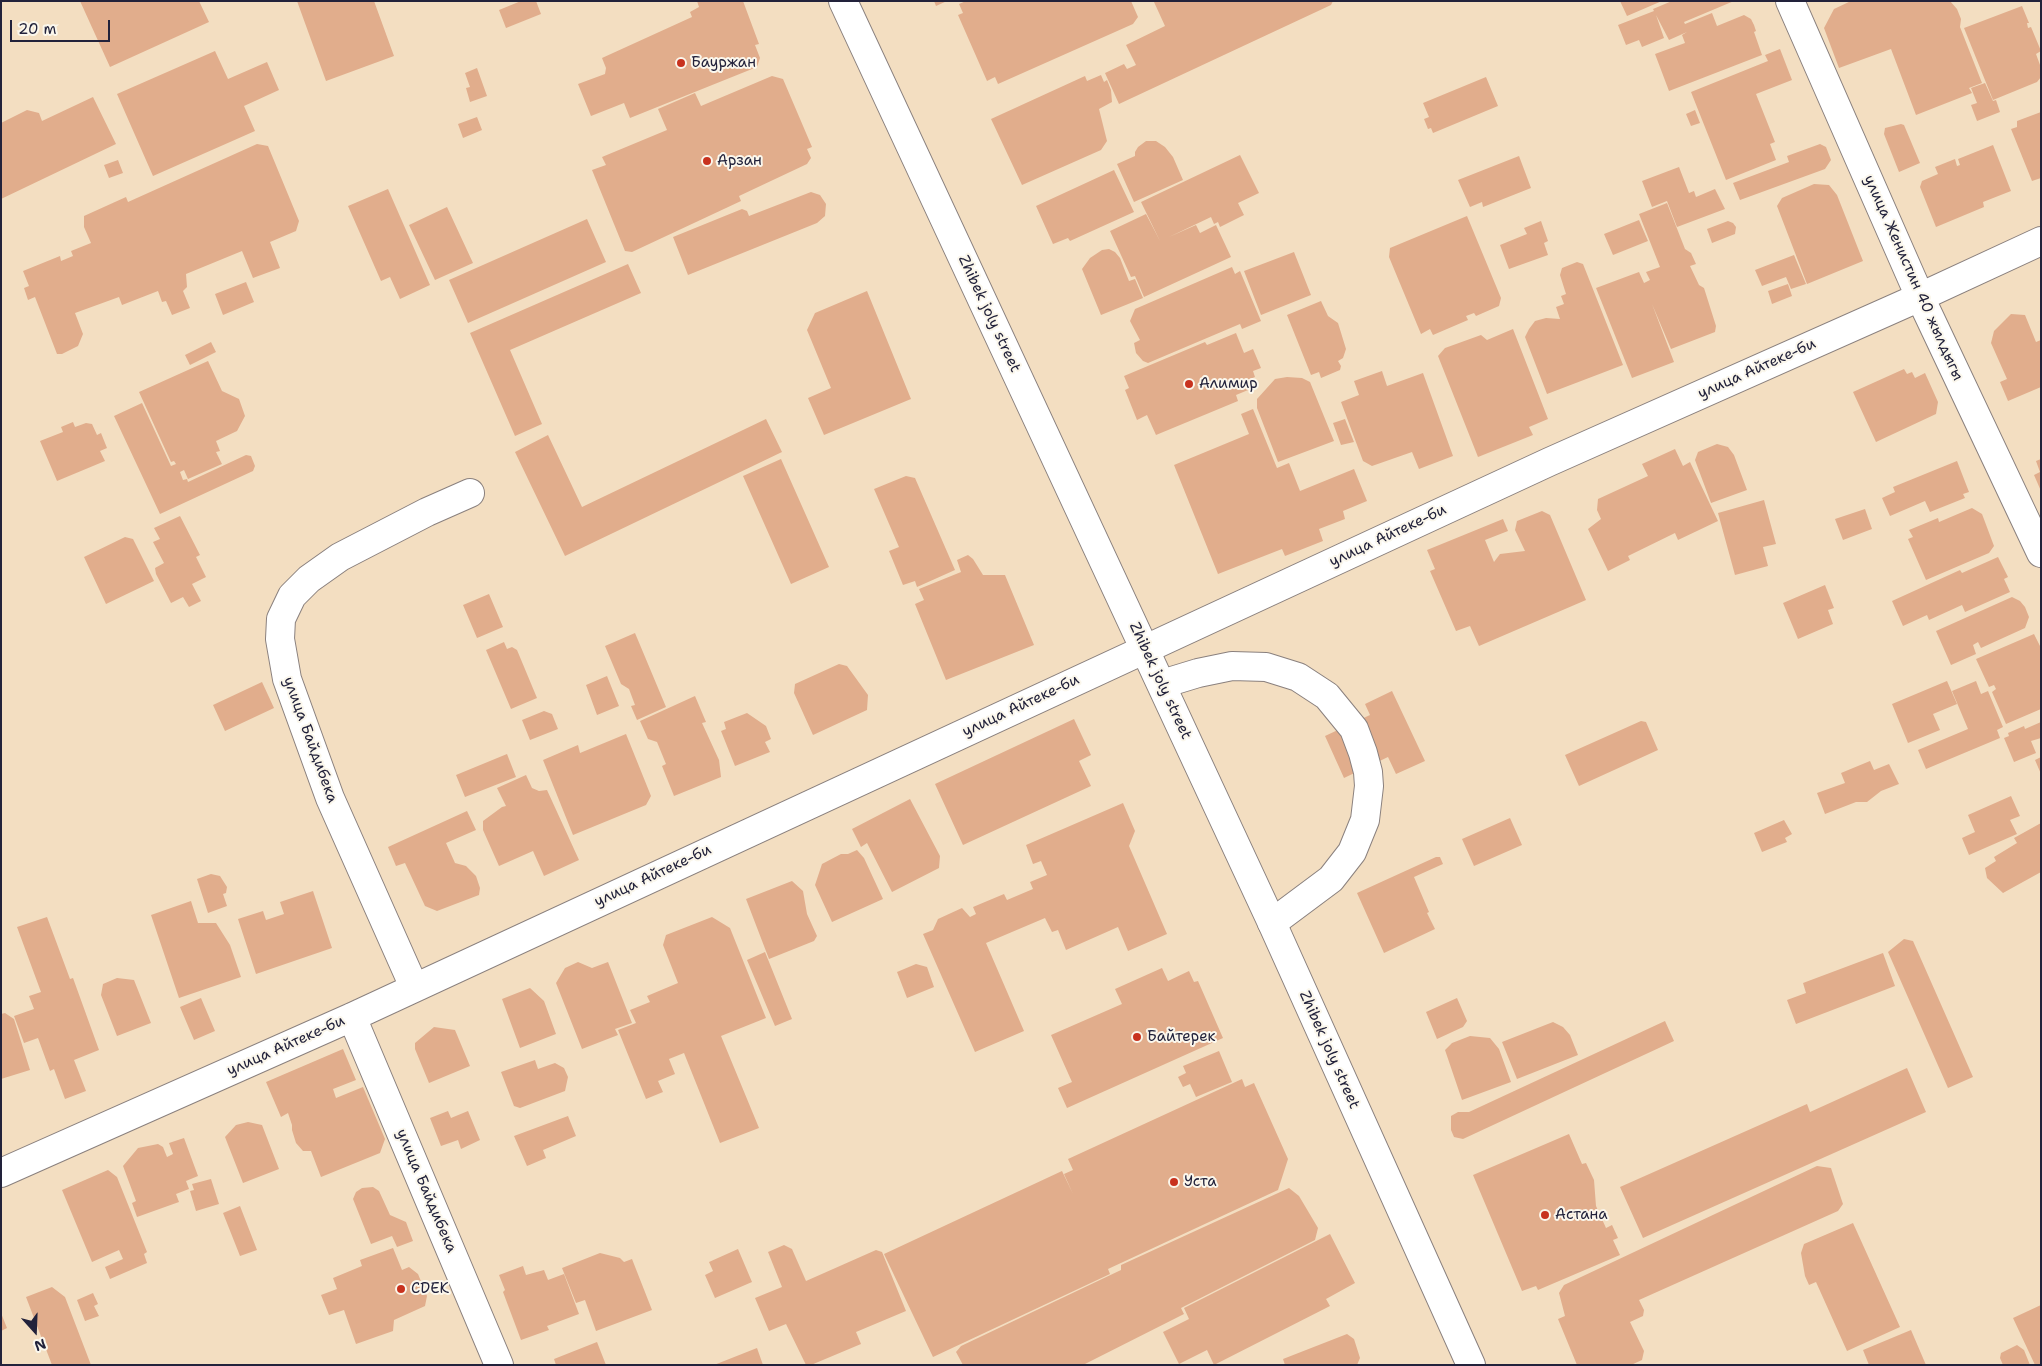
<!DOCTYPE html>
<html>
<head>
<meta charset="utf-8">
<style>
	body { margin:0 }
	#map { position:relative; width:2042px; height:1366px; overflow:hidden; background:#f3dec1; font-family:"Shantell Sans",sans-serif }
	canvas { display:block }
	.frame { position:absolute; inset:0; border:2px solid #22223b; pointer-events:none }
	.north { position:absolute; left:10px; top:1306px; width:50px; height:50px; -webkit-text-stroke:4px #fbf7ec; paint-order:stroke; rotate:160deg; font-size:14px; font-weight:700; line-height:20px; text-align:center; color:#22223b }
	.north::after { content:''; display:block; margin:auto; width:18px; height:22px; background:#22223b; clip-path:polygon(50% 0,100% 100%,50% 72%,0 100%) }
	.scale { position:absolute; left:10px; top:20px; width:100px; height:22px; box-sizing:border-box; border:2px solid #22223b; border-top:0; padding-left:6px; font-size:15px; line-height:18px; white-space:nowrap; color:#22223b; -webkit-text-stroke:4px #fbf7ec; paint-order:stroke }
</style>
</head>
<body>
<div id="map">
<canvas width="2042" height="1366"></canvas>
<div class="frame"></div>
<div class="north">N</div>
<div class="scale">20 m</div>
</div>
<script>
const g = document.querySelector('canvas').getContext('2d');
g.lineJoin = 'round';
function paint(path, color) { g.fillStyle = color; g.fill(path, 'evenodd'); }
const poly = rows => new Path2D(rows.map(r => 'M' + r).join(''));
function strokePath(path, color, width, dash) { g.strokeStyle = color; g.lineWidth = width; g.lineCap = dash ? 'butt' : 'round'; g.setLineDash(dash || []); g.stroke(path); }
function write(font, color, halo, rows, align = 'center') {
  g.font = font + ' "Shantell Sans",sans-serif'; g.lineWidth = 4; g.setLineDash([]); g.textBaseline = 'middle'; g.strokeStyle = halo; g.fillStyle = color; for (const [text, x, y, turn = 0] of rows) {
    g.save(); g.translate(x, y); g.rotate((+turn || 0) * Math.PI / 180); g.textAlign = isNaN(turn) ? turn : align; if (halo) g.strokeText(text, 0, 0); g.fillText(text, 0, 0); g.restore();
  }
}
const building = poly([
	[80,1,199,1,209,22,110,67],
	[297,1,374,1,394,56,326,81],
	[521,1,536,1,541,14,506,28,499,10],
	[697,1,743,1,759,44,755,45,760,58,757,67,630,118,624,103,591,116,578,84,605,74,606,68,602,58,692,17,690,12,699,7],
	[934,1,947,1,936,6],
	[966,1,1131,1,1138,17,1133,24,998,84,995,77,987,81,958,15,963,13,959,4],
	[1156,1,1333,1,1331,5,1119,104,1105,73,1124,64,1127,69,1136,65,1126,45,1165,26,1154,2],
	[1620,1,1662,1,1627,16],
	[1672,1,1734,1,1684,22,1685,24,1712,13,1717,26,1744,15,1751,19,1754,25,1756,31,1754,32,1762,55,1669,91,1655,54,1685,43,1682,35,1687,32,1669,40,1656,15,1664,38,1642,47,1639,40,1626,45,1618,25,1654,11,1653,9],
	[1851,1,1950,1,1957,9,1961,19,1960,27,1982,83,1969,88,1972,93,1916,115,1891,49,1839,68,1824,28,1834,9],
	[2022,6,2029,23,2027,23,2028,28,2031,27,2041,51,2036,54,2040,65,2041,77,2037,82,1993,100,1964,28],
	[1780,49,1792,80,1756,94,1775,142,1770,144,1776,160,1726,180,1691,92,1768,61,1765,55],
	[215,51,228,79,267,62,279,90,244,106,255,131,153,176,117,94],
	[477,68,487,96,470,102,466,88,470,87,465,73],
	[1101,75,1104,82,1107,80,1111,90,1112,102,1099,109,1107,141,1101,150,1022,185,991,119,1085,76,1087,81],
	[772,76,783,79,812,147,807,149,811,158,807,164,739,196,741,201,632,252,625,251,592,170,606,165,602,157,667,130,658,109,695,93,701,106],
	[1486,77,1498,106,1433,133,1431,128,1428,129,1424,119,1429,117,1423,103],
	[1985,83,1993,101,1996,100,2000,112,1977,121,1971,105,1977,103,1971,88],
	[93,97,116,144,1,199,1,123,27,110,39,113,42,121],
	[1695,110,1700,123,1691,126,1686,114],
	[2041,112,2041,178,2032,181,2011,129,2017,127,2017,121],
	[477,117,482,130,463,138,458,124],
	[1901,124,1904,125,1920,163,1899,172,1884,134,1885,128],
	[1146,141,1156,141,1165,147,1173,157,1183,180,1134,202,1117,164,1135,156,1135,152,1138,147],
	[257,144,268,146,299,221,296,231,270,242,280,268,253,278,242,251,186,274,187,287,183,291,190,308,172,315,166,301,162,302,158,291,122,305,119,297,75,313,83,334,78,346,62,354,57,354,35,297,28,300,24,288,29,286,23,271,60,256,61,261,73,256,71,251,91,243,84,227,84,216,126,197,128,202],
	[1820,144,1826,147,1831,160,1825,169,1740,200,1733,183,1789,162,1787,156],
	[1993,145,2011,191,1983,202,1984,207,1936,227,1920,187,1922,181,1938,174,1935,167,1955,159,1957,166,1960,165,1958,159],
	[1240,155,1259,193,1238,203,1244,215,1220,227,1218,222,1214,224,1211,217,1169,237,1196,225,1200,233,1216,225,1231,257,1144,297,1135,276,1131,277,1110,231,1146,214,1160,241,1141,202],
	[1519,156,1531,188,1483,207,1482,202,1470,207,1458,180],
	[118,160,123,173,109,178,104,165],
	[1679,167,1689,193,1694,191,1696,197,1715,189,1725,209,1677,227,1667,201,1652,207,1642,181],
	[1114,170,1134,212,1070,241,1068,238,1053,244,1036,206],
	[1814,184,1829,185,1837,195,1863,261,1807,284,1777,206,1782,198],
	[388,189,430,285,400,299,390,277,381,281,348,206],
	[811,192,820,195,826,204,825,216,817,223,688,275,673,237,742,209,747,211,749,216],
	[1667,203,1685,249,1691,253,1696,264,1690,266,1699,285,1704,288,1716,326,1715,332,1671,349,1652,304,1674,362,1632,378,1596,288,1639,272,1644,283,1650,280,1646,272,1660,267,1639,214],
	[447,207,473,263,435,280,409,225],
	[1467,216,1501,298,1499,306,1476,316,1474,313,1466,316,1468,320,1433,335,1430,329,1421,334,1389,257,1390,248],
	[587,219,606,262,468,323,449,280],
	[1639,220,1648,241,1613,255,1604,234],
	[1541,221,1548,241,1544,243,1548,255,1509,269,1500,245,1527,234,1524,228],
	[1728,221,1733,223,1736,227,1735,234,1712,243,1707,229],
	[1109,249,1115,252,1120,258,1129,281,1135,279,1143,298,1101,315,1082,269,1090,258,1102,250],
	[1294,252,1311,295,1261,315,1244,271],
	[1794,255,1806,284,1791,289,1786,277,1762,286,1755,270],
	[1577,262,1583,264,1623,365,1547,394,1525,337,1529,329,1535,321,1546,318,1560,319,1556,307,1564,304,1561,296,1566,294,1560,275,1562,268],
	[628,264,641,293,510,350,542,424,515,436,470,333],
	[1232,267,1235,274,1240,271,1261,321,1242,329,1240,324,1148,363,1143,361,1136,353,1134,343,1140,340,1130,321,1135,309],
	[246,282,254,302,223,315,215,294],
	[1788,284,1792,296,1772,304,1768,291],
	[867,291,911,399,824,435,808,398,831,388,807,330,815,313],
	[1321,301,1328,316,1338,323,1346,349,1343,358,1338,361,1341,366,1340,370,1321,378,1319,372,1311,375,1287,315],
	[2011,314,2025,315,2036,342,2041,340,2041,387,2008,401,2000,382,2007,379,1991,343,1994,331],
	[1513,329,1548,419,1529,427,1533,435,1478,457,1438,356,1445,348,1481,335,1487,340],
	[1236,333,1244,353,1253,349,1261,368,1253,371,1255,377,1250,379,1253,388,1236,395,1238,401,1156,435,1147,415,1137,420,1125,390,1129,388,1124,376,1205,342,1207,345],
	[211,342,216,352,190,365,185,355],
	[208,361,222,391,239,399,245,416,237,431,216,441,220,451,216,452,222,464,188,479,184,470,180,472,183,480,187,479,188,482,246,455,251,456,255,466,253,471,160,514,114,416,142,403,171,466,176,464,174,461,171,462,139,392],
	[1904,369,1907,374,1912,372,1915,378,1925,373,1938,402,1936,414,1876,442,1853,392],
	[1382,371,1387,386,1423,373,1453,456,1419,469,1412,452,1372,466,1363,461,1341,402,1359,395,1354,381],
	[1287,377,1302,378,1310,382,1334,441,1278,462,1257,408,1257,399,1275,379],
	[1253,409,1277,468,1289,463,1300,491,1354,469,1367,501,1343,511,1345,519,1319,529,1323,541,1285,556,1282,549,1218,574,1174,465,1249,434,1241,414],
	[766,419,782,452,565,556,515,452,548,435,582,507],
	[1345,419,1354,442,1341,445,1333,423],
	[73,422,75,427,86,423,92,424,97,435,101,433,107,448,100,451,105,461,57,481,40,441,63,432,61,427],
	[1717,444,1728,447,1734,455,1747,490,1711,503,1695,460,1698,452],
	[1675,449,1683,466,1690,462,1718,521,1678,540,1675,533,1628,556,1630,560,1608,571,1588,529,1601,519,1597,510,1598,499,1648,476,1642,464],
	[781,459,829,567,791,584,743,476],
	[2041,459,2041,491,2034,475,2040,472,2036,461],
	[1957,461,1969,492,1963,494,1965,498,1930,512,1925,501,1890,516,1882,498,1895,492,1893,487],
	[906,476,915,478,955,570,917,587,915,581,903,585,889,551,899,547,874,489],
	[1764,500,1776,544,1763,547,1768,566,1735,575,1718,513],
	[1972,508,1982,514,1994,546,1989,553,1926,580,1908,539,1913,537,1909,530,1938,518,1939,522],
	[1865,509,1872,529,1843,540,1835,519],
	[1542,511,1550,515,1586,600,1479,646,1470,626,1456,631,1430,571,1435,569,1427,550,1503,519,1508,531,1485,540,1494,562,1500,554,1525,551,1515,530,1517,521],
	[180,516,200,555,196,557,206,577,192,584,201,601,189,607,183,597,171,603,156,574,155,568,164,563,153,542,160,539,154,528],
	[125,537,133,539,154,581,106,604,84,557],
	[968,555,973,559,983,575,1005,575,1034,645,946,680,915,604,924,600,919,589,961,572,957,560],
	[1998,557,2008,577,2004,579,2010,592,1965,612,1962,605,1929,620,1927,615,1903,626,1892,601,1960,570,1962,573],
	[1825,585,1834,608,1828,610,1833,624,1798,639,1783,603],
	[489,594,503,627,477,638,463,605],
	[2012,597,2020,601,2025,607,2029,617,2025,628,1981,648,1978,642,1973,645,1976,654,1951,665,1936,631],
	[635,633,666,707,637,720,631,706,635,705,629,689,621,684,605,646],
	[2034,634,2041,648,2041,709,2006,724,1992,692,1996,689,1994,685,1989,687,1976,659],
	[504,642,507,649,512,647,517,650,537,698,511,709,486,650],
	[839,664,847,666,868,695,867,710,813,735,794,693,795,684],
	[607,676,619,706,597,715,586,685],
	[1947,681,1957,704,1933,714,1940,730,1908,743,1892,704],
	[1976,681,1981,694,1988,691,2003,727,1997,730,2000,738,1926,769,1918,750,1968,729,1952,691],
	[262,682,274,708,225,731,213,705],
	[1392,691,1425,761,1396,774,1388,757,1344,778,1325,736,1370,715,1365,704],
	[695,696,706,722,702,723,719,760,721,777,674,796,662,766,666,764,657,742,648,739,640,721],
	[544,711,552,714,558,729,530,740,522,720],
	[747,713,766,726,771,739,765,742,770,752,735,766,721,731,726,729,724,722],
	[1074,719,1091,755,1079,761,1091,786,963,845,935,784],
	[1641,721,1646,722,1658,750,1579,786,1565,755],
	[2041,722,2041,738,2031,741,2036,753,2014,762,2004,738,2009,736,2008,733,2024,726,2025,729],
	[626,734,651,796,646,805,573,835,543,760,578,745,580,753],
	[507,754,516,777,465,797,456,775],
	[2041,757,2041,774,2035,760],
	[1870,761,1874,770,1889,764,1899,784,1881,791,1867,802,1856,802,1825,814,1817,793,1845,783,1841,773],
	[526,775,532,788,539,791,547,790,579,860,544,876,533,851,499,866,483,830,483,821,502,807,506,806,497,788],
	[2011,796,2020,816,2010,820,2017,834,1969,855,1962,838,1975,832,1968,815],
	[910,799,940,856,939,868,892,892,867,843,861,847,852,829],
	[1123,803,1135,831,1129,846,1167,934,1128,951,1118,927,1066,950,1058,930,1052,932,1045,918,986,943,1024,1031,975,1052,923,934,933,930,938,919,962,908,970,917,976,914,973,907,1004,894,1007,900,1033,889,1030,882,1047,875,1041,861,1033,864,1026,845],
	[467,811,476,830,446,843,455,863,466,866,476,876,480,888,479,895,437,911,425,906,405,863,396,866,388,847],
	[1510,818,1522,845,1474,866,1462,839],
	[1784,820,1792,834,1785,838,1787,842,1762,852,1754,833],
	[2041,823,2041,872,2003,893,1987,878,1985,868,1996,861,1994,857,2017,843,2014,838],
	[857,850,864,858,883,899,832,922,815,885,822,864,841,854,848,854],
	[1436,857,1440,857,1443,864,1414,877,1429,912,1427,913,1435,929,1384,953,1357,893],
	[211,874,220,876,227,887,226,893,223,894,227,906,208,913,197,879],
	[792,881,803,891,807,914,817,936,814,941,769,959,746,899],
	[313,891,332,948,256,974,238,919,263,911,266,920,284,914,280,902],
	[191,901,198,923,216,923,230,945,241,977,179,998,151,915],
	[47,917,70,979,73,978,99,1050,74,1060,86,1091,65,1099,54,1069,50,1071,38,1038,24,1043,14,1016,34,1009,29,996,41,992,17,927],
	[712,917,730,928,766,1018,721,1036,759,1128,720,1143,684,1053,669,1059,675,1074,658,1081,663,1092,646,1099,618,1030,636,1023,630,1010,650,1002,647,996,678,983,663,945,666,935],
	[1904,939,1913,941,1973,1077,1948,1088,1888,952],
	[765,952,792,1019,775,1026,747,960],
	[1883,953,1895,986,1796,1024,1787,1000,1806,993,1803,983],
	[578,962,592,968,608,962,632,1023,615,1029,618,1035,582,1049,556,983,565,968],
	[916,964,927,967,934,987,907,998,897,972],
	[1162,968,1168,981,1189,971,1194,982,1198,981,1223,1038,1067,1108,1058,1088,1072,1082,1051,1035,1122,1004,1115,989],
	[117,978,134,980,151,1023,117,1036,101,995,103,984],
	[530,988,544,1001,556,1034,520,1048,502,999],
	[201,998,215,1031,194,1040,180,1007],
	[1457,998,1467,1021,1463,1027,1437,1039,1426,1012],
	[5,1013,14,1019,30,1070,1,1079,1,1014],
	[1665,1021,1674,1041,1463,1139,1454,1137,1451,1130,1451,1116,1458,1112,1469,1112],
	[1553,1022,1563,1027,1570,1035,1578,1055,1517,1079,1502,1042],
	[434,1027,455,1030,470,1066,429,1083,415,1049,415,1043],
	[1470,1036,1490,1038,1499,1049,1511,1082,1462,1100,1445,1050,1452,1043],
	[343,1049,356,1080,333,1089,336,1098,363,1087,385,1139,380,1153,321,1177,311,1151,303,1151,296,1143,292,1130,292,1125,288,1113,281,1117,266,1082],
	[1219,1051,1232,1082,1196,1097,1190,1084,1183,1087,1178,1077,1186,1073,1183,1066],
	[535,1060,538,1069,555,1063,564,1068,568,1077,565,1091,520,1108,514,1106,501,1072],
	[1907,1068,1926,1112,1643,1238,1620,1187,1807,1104,1810,1112],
	[1242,1079,1245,1087,1254,1083,1288,1159,1278,1190,1108,1269,1110,1274,933,1357,884,1254,1062,1171,1073,1194,1064,1174,1073,1170,1068,1159],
	[448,1111,451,1118,468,1111,480,1140,461,1149,458,1140,441,1146,430,1118],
	[568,1116,576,1136,543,1150,546,1158,527,1166,514,1136],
	[248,1122,262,1125,279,1169,243,1183,225,1137,236,1125],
	[1569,1134,1582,1164,1586,1163,1594,1180,1596,1206,1606,1228,1612,1225,1618,1238,1613,1240,1620,1255,1538,1290,1536,1286,1522,1291,1473,1175],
	[184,1138,198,1176,186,1181,189,1189,176,1194,179,1202,137,1217,132,1203,136,1201,123,1166,138,1148,158,1144,163,1147,167,1157,173,1154,169,1143],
	[1817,1166,1831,1168,1843,1204,1838,1211,1639,1300,1644,1310,1643,1316,1630,1322,1644,1351,1642,1360,1631,1365,1577,1365,1558,1319,1565,1316,1559,1293,1564,1285],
	[108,1170,117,1177,147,1252,144,1254,147,1263,110,1279,105,1267,123,1259,119,1250,92,1262,62,1190],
	[211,1179,219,1204,196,1211,190,1191,194,1190,192,1184],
	[373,1187,379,1191,390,1215,406,1222,413,1241,397,1247,392,1236,371,1244,353,1199,356,1192,362,1188],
	[1289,1188,1299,1196,1318,1228,1315,1240,1181,1308,1184,1314,1083,1365,963,1365,956,1352,961,1346,1121,1270,1121,1265],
	[240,1206,257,1250,240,1256,223,1213],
	[1853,1223,1900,1327,1847,1351,1816,1282,1809,1285,1805,1276,1801,1253,1804,1244],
	[1330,1234,1355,1283,1326,1299,1330,1306,1214,1365,1207,1350,1179,1364,1163,1332,1189,1319,1184,1308],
	[784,1245,792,1249,806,1281,876,1250,882,1252,906,1311,856,1332,861,1344,811,1365,806,1365,786,1324,769,1331,755,1298,782,1287,768,1252],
	[393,1248,402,1270,409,1267,418,1274,427,1296,425,1306,394,1320,393,1331,356,1344,344,1310,329,1315,321,1295,337,1289,333,1278,362,1266,360,1260],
	[738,1249,752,1282,715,1298,705,1275,713,1271,709,1262],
	[600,1253,620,1258,624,1262,632,1259,652,1310,596,1331,585,1300,576,1303,562,1268],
	[523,1266,526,1275,544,1270,548,1280,564,1274,579,1314,547,1326,549,1330,521,1340,503,1292,505,1290,499,1275],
	[52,1287,65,1297,91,1365,52,1365,26,1297],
	[93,1293,98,1304,94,1306,99,1316,85,1321,77,1300],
	[2041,1305,2041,1365,2035,1365,2013,1318],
	[1,1313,7,1328,1,1331],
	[1911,1330,1926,1365,1869,1365,1863,1350],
	[1347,1334,1354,1339,1360,1358,1357,1365,1285,1365,1283,1359],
	[597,1342,606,1365,556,1365,554,1359],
	[2017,1345,2024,1350,2030,1365,2003,1365,2000,1358,2001,1353],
	[757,1348,763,1365,714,1365]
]);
const minor = poly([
	[1790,1,1920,297,2041,553],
	[1162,684,1198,673,1232,666,1266,667,1298,677,1327,696,1354,729,1363,753,1368,772,1369,786,1365,820,1352,852,1331,879,1272,923],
	[414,987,330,798,287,679,280,639,281,619,292,596,309,579,340,557,427,512,470,493],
	[352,1017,499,1365],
	[1,1173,352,1017,1549,462,1920,297,2041,241]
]);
const highway = poly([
	[843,1,1272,923,1471,1365]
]);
const markers = [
	[681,63,5,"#c8321e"],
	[707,161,5,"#c8321e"],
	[1189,384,5,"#c8321e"],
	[1137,1037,5,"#c8321e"],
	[1174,1182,5,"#c8321e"],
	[1545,1215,5,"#c8321e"],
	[401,1289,5,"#c8321e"]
];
const poiNames = [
	["Бауржан",691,63],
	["Арзан",717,161],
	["Алимир",1199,384],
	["Байтерек",1147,1037],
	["Уста",1184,1182],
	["Астана",1555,1215],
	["CDEK",411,1289]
];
const streetNames = [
	["улица Женистин 40 жылдыгы",1913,278,66],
	["Zhibek joly street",989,314,65],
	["улица Айтеке-би",1757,369,-24],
	["улица Айтеке-би",1388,536,-25],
	["Zhibek joly street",1160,681,65],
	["улица Айтеке-би",1021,706,-25],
	["улица Байдибека",310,740,70],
	["улица Айтеке-би",653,876,-25],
	["улица Айтеке-би",286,1046,-24],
	["Zhibek joly street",1329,1050,66],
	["улица Байдибека",426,1191,67]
];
paint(building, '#e1ad8c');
strokePath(minor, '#8a807e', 30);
strokePath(highway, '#8a807e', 30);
strokePath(minor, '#fff', 28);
strokePath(highway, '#fff', 28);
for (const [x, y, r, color] of markers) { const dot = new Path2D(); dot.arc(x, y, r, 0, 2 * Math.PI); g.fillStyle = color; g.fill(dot); strokePath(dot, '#fbf7ec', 2); }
write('15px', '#22223b', '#fbf7ec', poiNames, 'left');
write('15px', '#22223b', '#fbf7ec', streetNames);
</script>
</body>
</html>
